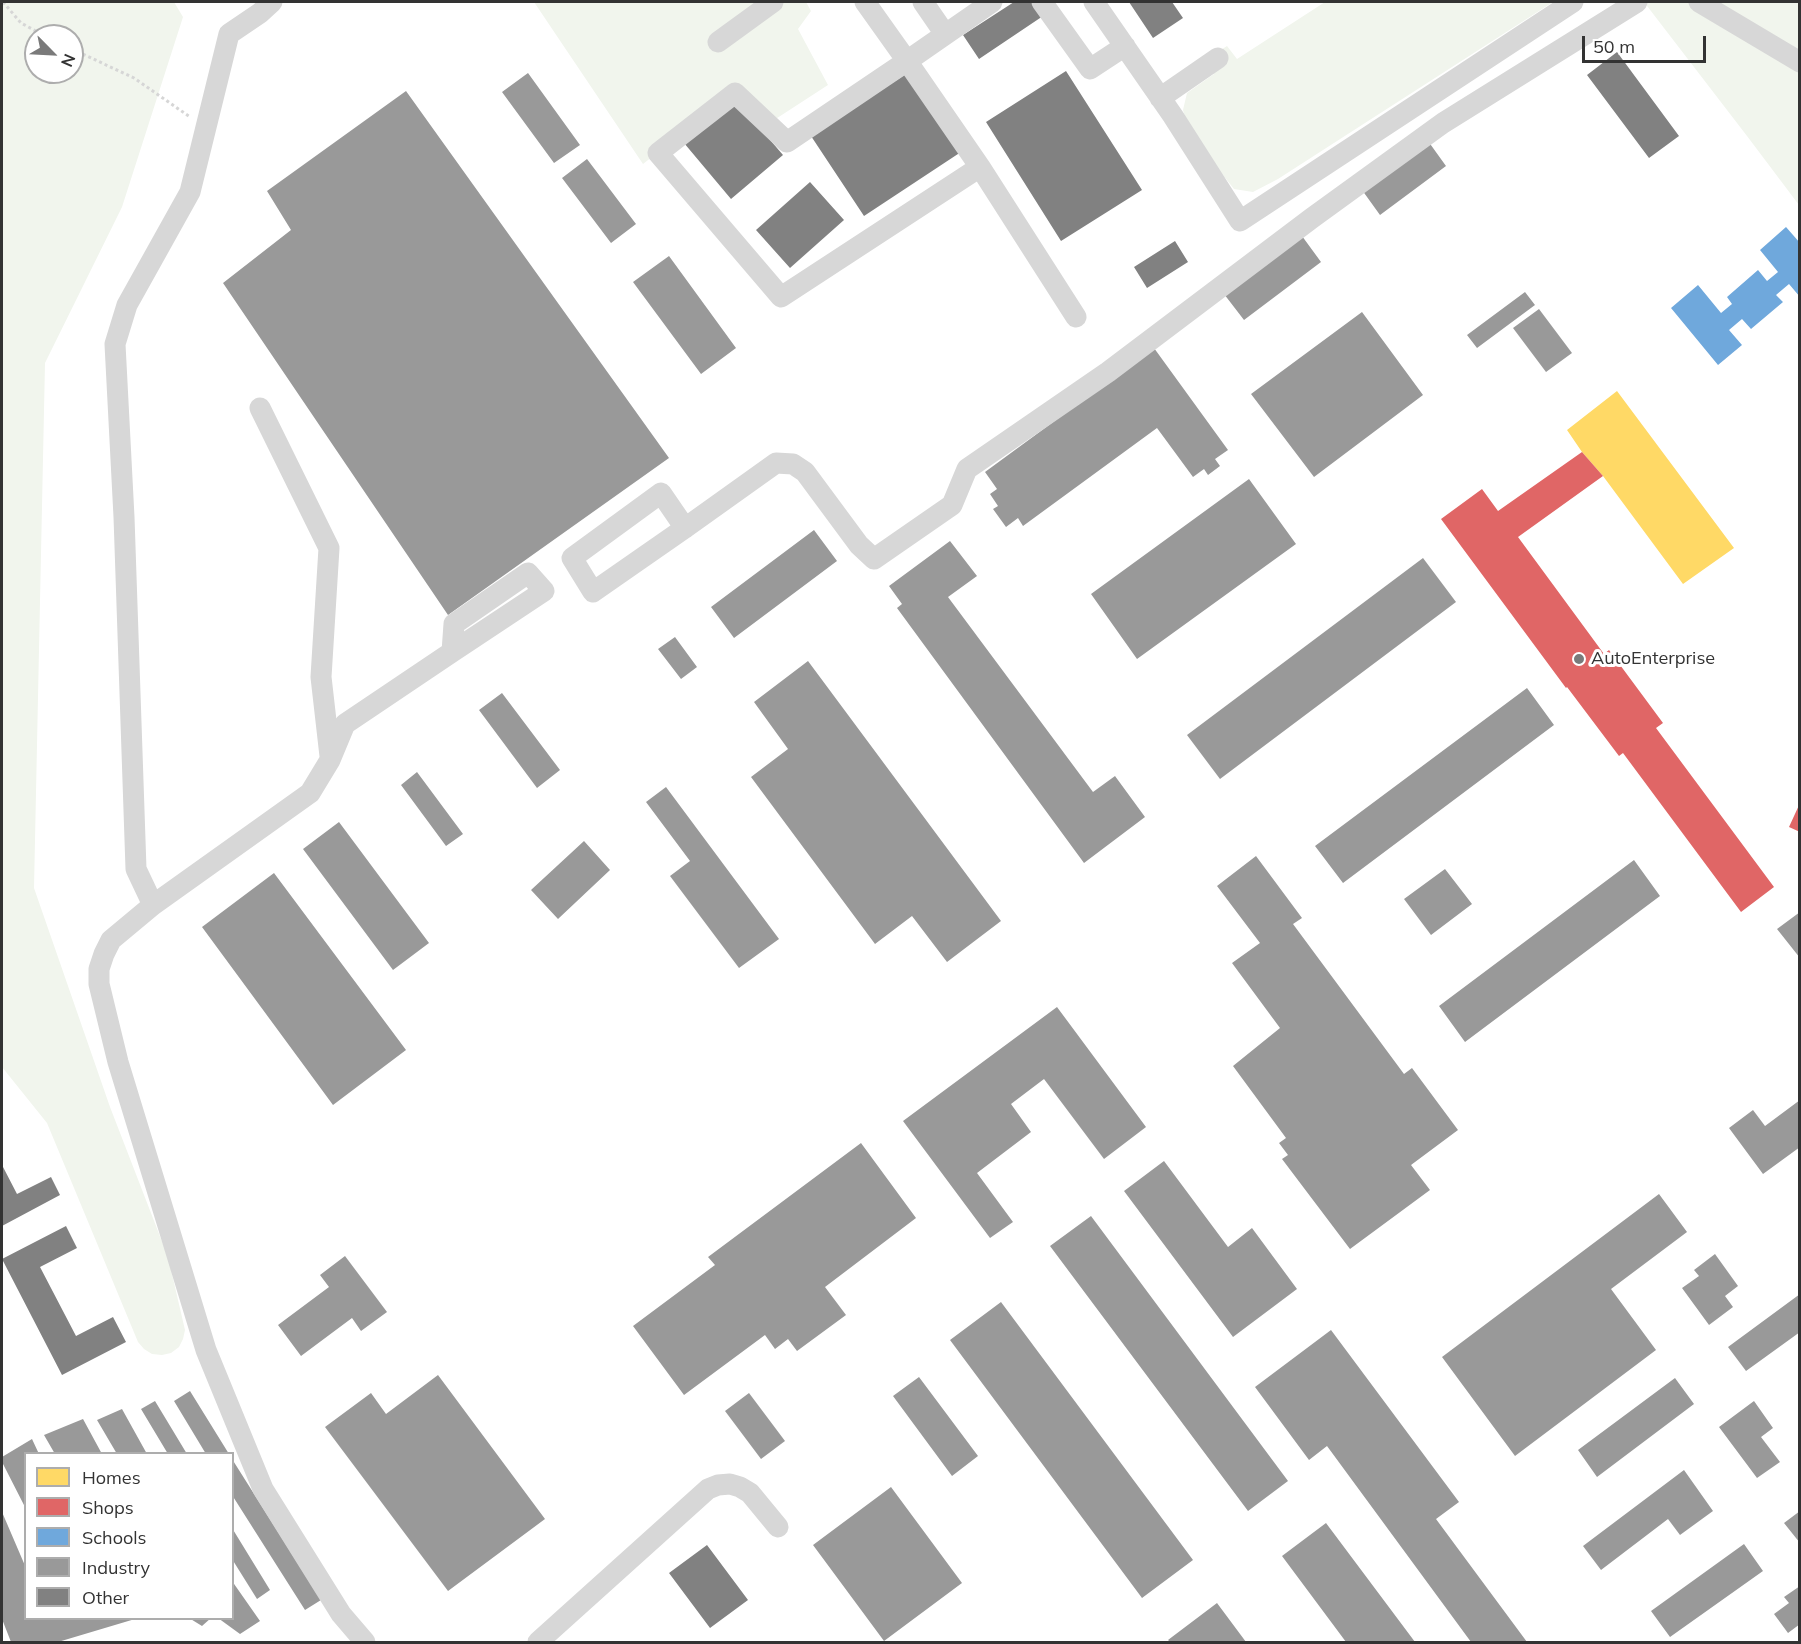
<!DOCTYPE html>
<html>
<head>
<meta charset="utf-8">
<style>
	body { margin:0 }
	#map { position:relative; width:1801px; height:1644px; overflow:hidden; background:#fff; font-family:Mulish,sans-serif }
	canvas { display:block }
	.frame { position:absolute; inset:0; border:3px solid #333; pointer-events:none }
	.legend { position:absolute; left:24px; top:1452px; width:210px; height:168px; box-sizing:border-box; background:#fff; border:2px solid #adadad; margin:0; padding:8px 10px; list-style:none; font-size:18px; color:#333 }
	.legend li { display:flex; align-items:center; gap:12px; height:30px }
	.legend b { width:30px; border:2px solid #adadad }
	.north { position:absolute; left:24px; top:24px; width:60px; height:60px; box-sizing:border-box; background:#fff; border:2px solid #adadad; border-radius:50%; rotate:114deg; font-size:16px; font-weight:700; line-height:24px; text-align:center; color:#333 }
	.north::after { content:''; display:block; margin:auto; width:21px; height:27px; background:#7a7a7a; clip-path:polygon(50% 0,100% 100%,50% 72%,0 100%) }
	.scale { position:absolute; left:1582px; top:36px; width:124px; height:27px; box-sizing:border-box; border:3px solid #333; border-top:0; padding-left:8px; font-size:18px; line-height:21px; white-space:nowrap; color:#333; -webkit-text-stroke:4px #fff; paint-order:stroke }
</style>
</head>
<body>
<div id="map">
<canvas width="1801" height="1644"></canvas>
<div class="frame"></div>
<ul class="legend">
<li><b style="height:16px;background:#ffd966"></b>Homes</li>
<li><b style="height:16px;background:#e06666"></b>Shops</li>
<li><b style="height:16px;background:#6fa8dc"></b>Schools</li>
<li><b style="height:16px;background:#999"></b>Industry</li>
<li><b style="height:16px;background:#818181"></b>Other</li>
</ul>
<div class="north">N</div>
<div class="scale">50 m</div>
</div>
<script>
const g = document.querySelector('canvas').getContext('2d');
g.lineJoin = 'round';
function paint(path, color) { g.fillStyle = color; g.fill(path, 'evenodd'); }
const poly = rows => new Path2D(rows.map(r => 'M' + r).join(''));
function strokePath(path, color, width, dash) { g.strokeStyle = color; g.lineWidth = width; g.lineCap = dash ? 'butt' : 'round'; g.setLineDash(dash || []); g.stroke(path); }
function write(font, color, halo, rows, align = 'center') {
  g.font = font + ' Mulish,sans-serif'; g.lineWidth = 6; g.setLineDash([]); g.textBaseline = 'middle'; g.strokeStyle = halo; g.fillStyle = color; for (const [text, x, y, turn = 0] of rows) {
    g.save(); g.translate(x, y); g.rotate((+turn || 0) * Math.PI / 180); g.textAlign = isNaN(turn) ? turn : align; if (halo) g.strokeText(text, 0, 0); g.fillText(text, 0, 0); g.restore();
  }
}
const green = poly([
	[2,2,174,2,183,17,122,207,45,363,34,888,110,1107,168,1257,185,1330,183,1339,179,1347,171,1353,162,1355,152,1354,144,1349,138,1342,47,1123,2,1067],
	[36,36,72,36,72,72,36,72],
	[534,2,806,2,811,11,798,29,828,85,771,122,738,89,643,164],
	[1325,2,1553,2,1278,179,1253,192,1234,189,1189,132,1183,110,1187,93,1214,74,1210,57,1227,46,1237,59],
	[1644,2,1799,2,1799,205,1747,136]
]);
const homes = poly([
	[1617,391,1734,548,1683,584,1603,476,1582,452,1567,430]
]);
const shops = poly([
	[1582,452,1603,476,1518,537,1604,654,1609,650,1663,723,1656,728,1774,887,1741,912,1623,753,1619,756,1567,687,1566,688,1441,519,1482,489,1498,511],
	[1800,803,1800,832,1789,827]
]);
const schools = poly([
	[1786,227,1800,243,1800,297,1789,284,1776,295,1783,302,1751,329,1742,319,1729,330,1742,345,1718,365,1671,308,1698,285,1721,313,1732,304,1727,297,1758,270,1767,281,1778,272,1760,250]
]);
const industry = poly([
	[528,73,580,145,554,163,502,92],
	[406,91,669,458,448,615,223,283,291,230,267,191],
	[1428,141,1446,166,1380,215,1362,190],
	[587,159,636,224,611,243,562,178],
	[1302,236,1321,262,1244,320,1224,294],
	[669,256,736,348,701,374,633,282],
	[1525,292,1535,305,1477,348,1467,335],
	[1539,309,1572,353,1546,372,1513,328],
	[1362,312,1423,395,1314,477,1251,394],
	[1154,348,1228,450,1215,459,1220,466,1208,475,1204,469,1193,477,1157,428,1023,526,1018,518,1006,527,993,509,998,506,990,494,997,489,985,472],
	[1249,479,1296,544,1137,659,1091,594],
	[814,530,837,561,734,638,711,607],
	[950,541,977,576,948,597,1093,792,1115,776,1145,817,1084,863,897,608,902,604,889,586],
	[1423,558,1456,602,1220,779,1187,735],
	[675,637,697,667,681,679,658,649],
	[808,661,1001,921,947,962,912,916,875,944,751,777,788,749,754,702],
	[1527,688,1554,725,1343,883,1315,846],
	[502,693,560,770,537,788,479,710],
	[417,772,463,834,446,846,401,785],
	[666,787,779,939,739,968,670,876,690,861,646,802],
	[339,822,429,943,393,970,303,849],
	[584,841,610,870,558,919,531,890],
	[1256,856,1302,918,1293,924,1404,1074,1412,1068,1458,1130,1411,1165,1430,1190,1350,1249,1282,1159,1288,1155,1279,1143,1286,1138,1233,1066,1280,1028,1232,963,1260,943,1217,886],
	[1634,860,1660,896,1465,1042,1439,1006],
	[1445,869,1472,904,1431,935,1404,899],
	[274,873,406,1050,333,1105,202,927],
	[1800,912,1800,958,1777,929],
	[1057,1007,1146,1127,1104,1159,1044,1079,1011,1104,1031,1132,977,1173,1013,1222,990,1238,903,1121],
	[1800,1100,1800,1147,1763,1174,1729,1128,1753,1110,1765,1126],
	[861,1143,916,1218,825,1287,846,1315,797,1351,788,1339,775,1349,765,1335,684,1395,633,1326,715,1265,708,1257],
	[1164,1161,1228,1247,1252,1228,1297,1289,1233,1337,1124,1191],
	[1659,1194,1687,1232,1611,1289,1656,1350,1515,1456,1442,1357],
	[1091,1216,1288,1481,1248,1511,1050,1246],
	[1715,1254,1738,1286,1725,1296,1733,1307,1709,1325,1682,1288,1699,1276,1694,1270],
	[345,1256,387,1312,361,1331,352,1318,301,1356,278,1325,329,1287,320,1275],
	[1800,1294,1800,1332,1746,1371,1728,1347],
	[1001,1302,1193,1560,1142,1598,950,1340],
	[1331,1330,1459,1502,1436,1519,1527,1642,1471,1642,1327,1446,1309,1460,1255,1387],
	[438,1375,545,1519,448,1591,325,1427,371,1393,386,1414],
	[919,1377,978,1456,952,1476,893,1396],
	[1675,1378,1694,1404,1597,1477,1578,1450],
	[190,1391,229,1454,206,1454,174,1401],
	[749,1393,785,1441,761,1459,725,1411],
	[155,1401,187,1454,168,1454,141,1409],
	[1754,1401,1773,1428,1761,1437,1780,1462,1757,1478,1719,1427],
	[122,1409,147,1454,117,1454,97,1420],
	[83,1419,102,1454,55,1454,44,1435],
	[32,1439,39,1454,26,1454,26,1509,2,1462,2,1457],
	[232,1459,321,1600,305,1610,232,1495],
	[1684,1470,1713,1511,1680,1535,1668,1519,1601,1570,1583,1546],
	[891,1487,962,1583,884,1641,813,1545],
	[1800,1511,1800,1543,1784,1523],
	[2,1512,26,1568,26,1618,47,1618,48,1620,53,1618,135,1619,58,1642,11,1642,2,1619],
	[1326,1523,1415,1642,1346,1642,1282,1556],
	[232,1528,270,1590,257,1599,232,1559],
	[1744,1544,1763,1571,1670,1637,1651,1611],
	[232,1581,260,1621,240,1634,218,1618,232,1618],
	[1800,1586,1800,1624,1788,1633,1774,1614,1789,1603,1784,1597],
	[1217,1603,1246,1642,1170,1642,1168,1640],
	[189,1618,211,1618,202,1626]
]);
const building = poly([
	[1014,2,1033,2,1043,16,979,59,963,35],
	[1129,2,1172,2,1183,18,1153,38],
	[1617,52,1679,136,1649,158,1587,75],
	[912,70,964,150,864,216,811,136],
	[1066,71,1142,190,1061,241,986,122],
	[735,99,783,155,731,199,684,143],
	[810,182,844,220,790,268,756,230],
	[1175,241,1188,262,1147,288,1134,267],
	[2,1165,17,1194,51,1177,60,1195,2,1226],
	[66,1226,77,1248,40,1267,76,1336,113,1317,126,1342,62,1375,2,1259],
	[707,1545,748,1600,710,1628,669,1573]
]);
const path = poly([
	[3,2,21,23,45,36],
	[72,49,134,78,190,117]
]);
const minor = poly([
	[865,2,907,61,787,142,735,93,658,153,781,297,980,167],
	[923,2,945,34],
	[992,2,907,61,980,167,1076,317],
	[1042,2,1090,69,1125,46],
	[1094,2,1173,116,1240,221,1573,2],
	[1699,2,1800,62],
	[718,42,773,2],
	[1160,98,1218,58],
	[260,408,329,548,321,677,330,756],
	[685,528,661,493,572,558,593,592,685,528,776,463,793,464,805,472,859,545,874,559,952,505,967,469,1108,372,1312,218,1443,123,1637,2],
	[153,905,136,869,124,517,115,344,127,305,190,192,229,34,260,13,272,2],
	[365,1642,341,1614,263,1489,206,1350,118,1062,99,984,99,969,104,954,111,940,153,905,310,793,330,760,345,724,452,652,544,591,528,573,454,624,452,652],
	[538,1642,708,1489,718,1485,730,1484,740,1487,750,1493,778,1527]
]);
const markers = [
	[1579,659,6,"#7a7a7a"]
];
const poiNames = [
	["AutoEnterprise",1591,659]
];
paint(green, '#f1f5ed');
paint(homes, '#ffd966');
paint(shops, '#e06666');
paint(schools, '#6fa8dc');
paint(industry, '#999');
paint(building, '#818181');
strokePath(path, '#d6d6d6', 3, [3, 3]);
strokePath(minor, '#d7d7d7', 21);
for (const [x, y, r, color] of markers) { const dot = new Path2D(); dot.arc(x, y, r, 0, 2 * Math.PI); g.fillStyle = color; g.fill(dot); strokePath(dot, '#fff', 2); }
write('18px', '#333', '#fff', poiNames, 'left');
</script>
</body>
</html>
